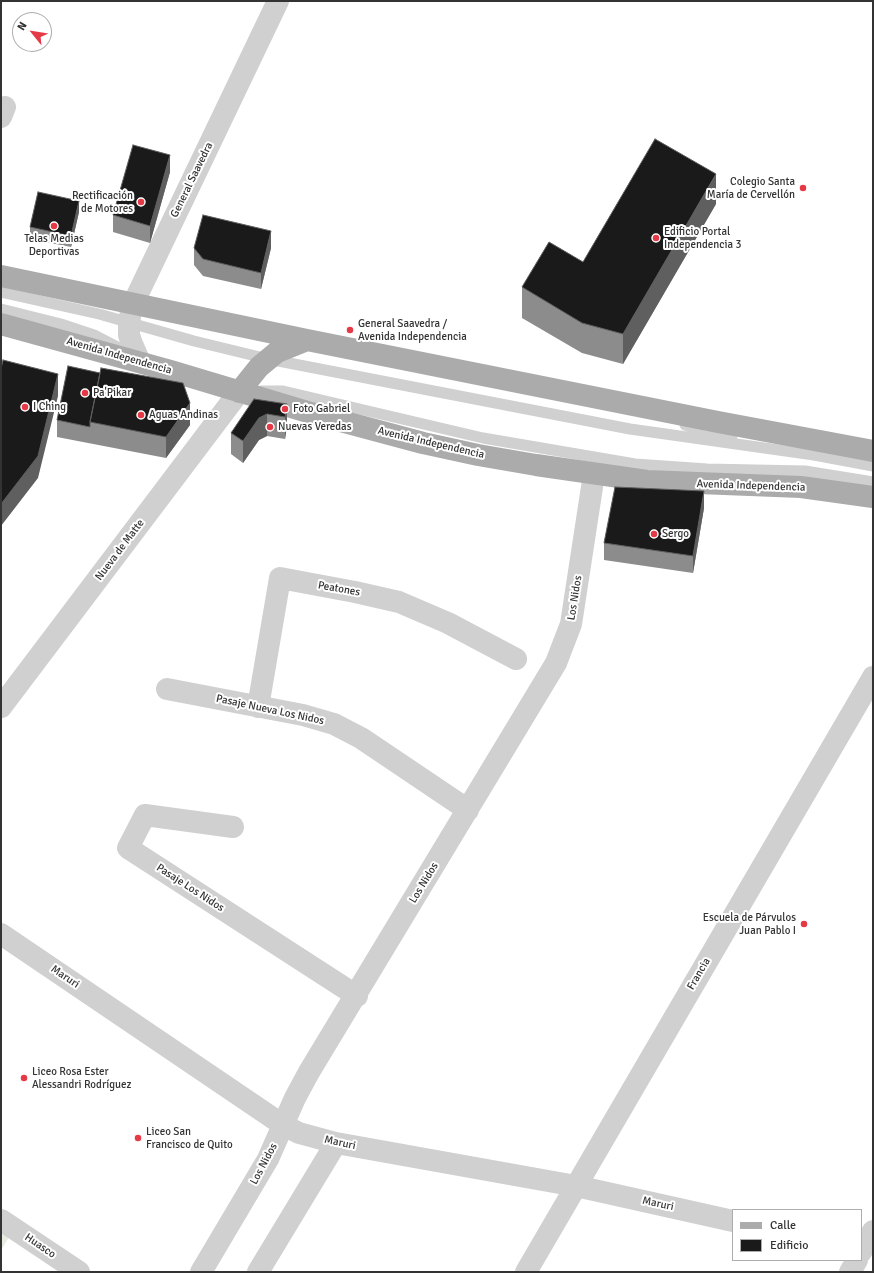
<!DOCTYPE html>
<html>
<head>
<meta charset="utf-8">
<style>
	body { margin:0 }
	#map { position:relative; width:874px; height:1273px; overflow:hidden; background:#fff; font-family:Signika,sans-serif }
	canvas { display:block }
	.frame { position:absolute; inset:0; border:2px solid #333; pointer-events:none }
	.legend { position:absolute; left:732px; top:1209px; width:130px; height:52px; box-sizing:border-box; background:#fff; border:1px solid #adadad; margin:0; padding:5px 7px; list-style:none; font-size:12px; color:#333 }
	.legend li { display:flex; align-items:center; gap:8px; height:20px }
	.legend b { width:20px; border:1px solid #adadad }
	.north { position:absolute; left:12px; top:12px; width:40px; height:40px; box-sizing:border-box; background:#fff; border:1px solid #adadad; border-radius:50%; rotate:300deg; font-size:11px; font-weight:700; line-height:16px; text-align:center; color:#333 }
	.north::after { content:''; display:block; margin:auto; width:14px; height:18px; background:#e63946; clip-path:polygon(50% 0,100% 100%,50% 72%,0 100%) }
</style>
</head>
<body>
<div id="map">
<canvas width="874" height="1273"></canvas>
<div class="frame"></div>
<ul class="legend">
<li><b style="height:5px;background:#ababab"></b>Calle</li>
<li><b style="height:11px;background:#1a1a1a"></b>Edificio</li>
</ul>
<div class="north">N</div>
</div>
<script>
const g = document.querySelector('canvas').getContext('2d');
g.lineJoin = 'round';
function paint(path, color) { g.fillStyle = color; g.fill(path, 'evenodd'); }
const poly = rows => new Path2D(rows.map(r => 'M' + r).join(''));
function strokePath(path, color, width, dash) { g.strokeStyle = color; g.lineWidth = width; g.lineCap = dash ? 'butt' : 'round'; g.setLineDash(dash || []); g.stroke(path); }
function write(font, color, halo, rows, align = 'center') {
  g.font = font + ' Signika,sans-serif'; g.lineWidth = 4; g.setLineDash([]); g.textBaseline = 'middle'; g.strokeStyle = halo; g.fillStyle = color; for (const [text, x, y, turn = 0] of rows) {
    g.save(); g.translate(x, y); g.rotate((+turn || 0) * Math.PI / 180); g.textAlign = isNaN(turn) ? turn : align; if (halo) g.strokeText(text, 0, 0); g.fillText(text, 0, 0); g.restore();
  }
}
const green = poly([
	[1,1220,14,1229,1,1250]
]);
const service = poly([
	[1,292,99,314,194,341,268,359,630,429,814,455,873,466],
	[1,309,61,324,94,335,123,350],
	[261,391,283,391,483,438,635,464,707,469,805,471,873,482],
	[685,425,732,439]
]);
const minor = poly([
	[1,117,5,107],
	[140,362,132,344,129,335,129,321,133,304,278,1],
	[167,689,303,715,334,724,361,738,468,810],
	[258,707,280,578,355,592,399,602,448,623,516,659],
	[233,827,145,815,128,848,357,996],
	[1,934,283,1125,299,1133,336,1143,576,1186,733,1221],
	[1,1220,79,1272],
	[861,1252,873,1231],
	[201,1272,268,1159,295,1098,309,1072,556,663,571,624,594,474],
	[258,1272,336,1143],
	[526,1272,873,677],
	[850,1272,857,1260]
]);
const tertiary = poly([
	[1,707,239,392]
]);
const primary = poly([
	[1,276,307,340,718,422,873,451],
	[1,324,171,371,311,413,423,443,478,455,536,465,647,481,801,487,873,497],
	[239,392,259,367,277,352,307,340]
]);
const wall = poly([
	[170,172,150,243,113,232,113,215],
	[716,204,623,364,582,353,522,318,522,287,583,262],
	[79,212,71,247,30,239,30,227],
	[194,248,271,248,261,289,203,276,194,265],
	[287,404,287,426,285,439,267,436,259,440,243,463,231,454,231,433],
	[57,420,190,425,166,458,57,437],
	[704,508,693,573,604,560,604,543]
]);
const shadedWall = poly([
	[170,155,170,172,150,243,150,226],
	[716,174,716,204,623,364,623,334],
	[79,201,79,212,71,247,71,236],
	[271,231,271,248,261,289,261,273],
	[58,374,58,396,38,478,1,526,1,504],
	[190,403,190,425,166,458,166,437],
	[287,404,287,426,285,439,285,417],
	[267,414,267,436,259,440,243,463,243,441,259,418],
	[704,491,704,508,693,573,693,556]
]);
const building = poly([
	[655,139,716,174,623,334,582,323,522,287,549,242,583,262,655,139],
	[133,145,170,155,150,226,113,215,133,145],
	[38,192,79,201,71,236,30,227,38,192],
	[203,215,271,231,261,273,203,259,194,248,203,215],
	[3,360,58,374,38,456,1,504,1,369,3,360],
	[68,366,100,373,90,422,90,427,57,420,68,366],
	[101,368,183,383,190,403,166,437,90,422,101,368],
	[254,399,287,404,285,417,267,414,259,418,243,441,231,433,254,399],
	[615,487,704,491,693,556,604,543,615,487]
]);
const markers = [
	[803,188,4,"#e63946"],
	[141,202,4,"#e63946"],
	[54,226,4,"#e63946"],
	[656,238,4,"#e63946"],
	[350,330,4,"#e63946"],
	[85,393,4,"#e63946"],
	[25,407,4,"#e63946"],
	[285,409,4,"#e63946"],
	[141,415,4,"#e63946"],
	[270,427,4,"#e63946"],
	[654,534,4,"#e63946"],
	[804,924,4,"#e63946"],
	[24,1078,4,"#e63946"],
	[138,1138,4,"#e63946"]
];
const streetNames = [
	["General Saavedra",192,180,-64],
	["Avenida Independencia",119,356,16],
	["Avenida Independencia",431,443,13],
	["Avenida Independencia",751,486,2],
	["Nueva de Matte",120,550,-53],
	["Peatones",339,589,10],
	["Los Nidos",575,598,-81],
	["Pasaje Nueva Los Nidos",270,710,12],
	["Los Nidos",424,883,-59],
	["Pasaje Los Nidos",190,888,33],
	["Francia",699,974,-60],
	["Maruri",65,977,34],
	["Maruri",340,1143,12],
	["Los Nidos",264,1164,-62],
	["Maruri",658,1204,12],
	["Huasco",40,1246,34]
];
const poiNames = [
	["Colegio Santa",795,182,"right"],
	["María de Cervellón",795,195,"right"],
	["Rectificación",133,196,"right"],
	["de Motores",133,209,"right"],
	["Edificio Portal",664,232],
	["Independencia 3",664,245],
	["Telas Medias",54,239,"center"],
	["Deportivas",54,252,"center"],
	["General Saavedra /",358,324],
	["Avenida Independencia",358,337],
	["Pa'Pikar",93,393],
	["I Ching",33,407],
	["Foto Gabriel",293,409],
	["Aguas Andinas",149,415],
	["Nuevas Veredas",278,427],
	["Sergo",662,534],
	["Escuela de Párvulos",796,918,"right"],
	["Juan Pablo I",796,931,"right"],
	["Liceo Rosa Ester",32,1072],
	["Alessandri Rodríguez",32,1085],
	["Liceo San",146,1132],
	["Francisco de Quito",146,1145]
];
paint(green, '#e6ecdf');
strokePath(service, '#d0d0d0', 11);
strokePath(minor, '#d0d0d0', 22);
strokePath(tertiary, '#d0d0d0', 22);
strokePath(primary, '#ababab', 22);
paint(wall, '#8c8c8c');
paint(shadedWall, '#5f5f5f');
paint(building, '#1a1a1a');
strokePath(building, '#5f5f5f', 1);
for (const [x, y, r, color] of markers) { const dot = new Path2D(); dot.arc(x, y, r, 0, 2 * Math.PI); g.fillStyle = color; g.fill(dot); strokePath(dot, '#fff', 1.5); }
write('11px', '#333', '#fff', streetNames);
write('11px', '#333', '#fff', poiNames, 'left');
</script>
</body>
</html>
